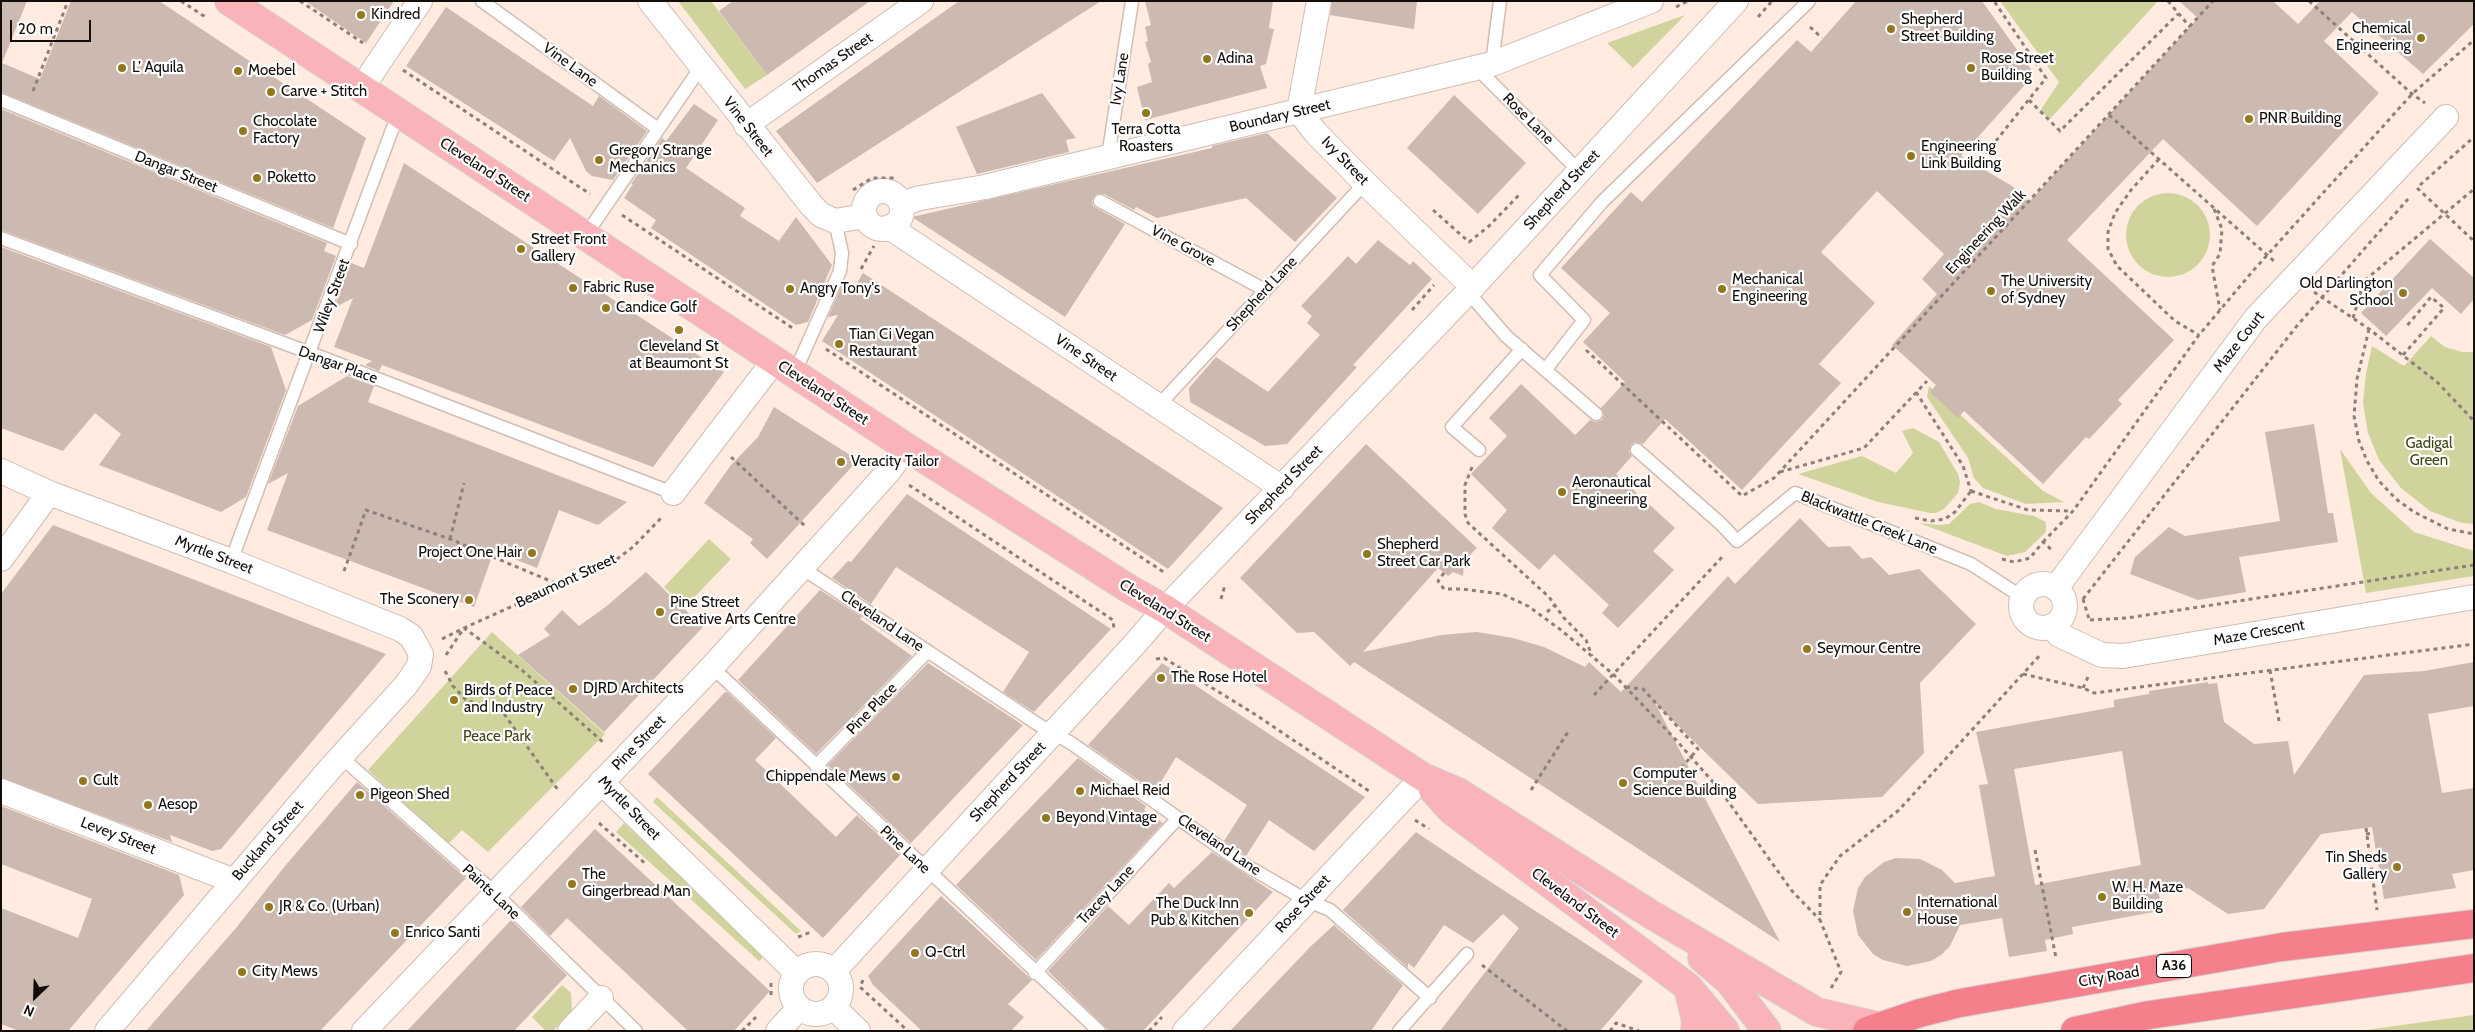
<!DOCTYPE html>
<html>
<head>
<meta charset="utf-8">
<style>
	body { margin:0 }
	#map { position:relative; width:2475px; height:1032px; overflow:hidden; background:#ffebe0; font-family:Cabin,sans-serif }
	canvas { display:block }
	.frame { position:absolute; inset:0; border:2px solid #130d09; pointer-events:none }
	.north { position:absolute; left:10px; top:972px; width:50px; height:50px; -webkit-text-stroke:4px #fff; paint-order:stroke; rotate:204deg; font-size:14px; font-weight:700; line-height:20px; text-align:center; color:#130d09 }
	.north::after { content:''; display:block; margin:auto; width:18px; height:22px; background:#130d09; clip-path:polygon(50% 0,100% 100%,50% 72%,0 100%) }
	.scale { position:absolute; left:10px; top:20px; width:81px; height:22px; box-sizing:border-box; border:2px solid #130d09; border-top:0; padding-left:6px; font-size:15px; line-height:18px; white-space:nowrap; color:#130d09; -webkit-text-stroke:4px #fff; paint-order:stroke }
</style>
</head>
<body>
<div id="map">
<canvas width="2475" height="1032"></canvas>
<div class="frame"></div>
<div class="north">N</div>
<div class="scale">20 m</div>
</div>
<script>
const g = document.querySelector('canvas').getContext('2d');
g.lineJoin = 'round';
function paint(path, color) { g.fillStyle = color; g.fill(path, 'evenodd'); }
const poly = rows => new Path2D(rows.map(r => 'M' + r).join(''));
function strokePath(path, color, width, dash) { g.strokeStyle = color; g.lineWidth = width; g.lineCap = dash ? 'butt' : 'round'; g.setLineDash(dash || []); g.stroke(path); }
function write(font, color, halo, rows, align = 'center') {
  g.font = font + ' Cabin,sans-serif'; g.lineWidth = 4.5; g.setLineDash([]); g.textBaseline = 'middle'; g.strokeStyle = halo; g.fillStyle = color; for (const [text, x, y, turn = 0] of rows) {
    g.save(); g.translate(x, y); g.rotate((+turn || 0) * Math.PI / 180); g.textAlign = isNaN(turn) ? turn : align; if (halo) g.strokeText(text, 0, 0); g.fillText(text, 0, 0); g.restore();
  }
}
const green = poly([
	[678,1,711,1,767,75,745,89],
	[2000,1,2158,1,2050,119,2040,111,2059,82],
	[1685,15,1633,68,1607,43],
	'2126 235a42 42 0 1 1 84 0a42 42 0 1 1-84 0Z',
	[2431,336,2445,347,2462,352,2474,352,2474,524,2462,523,2430,511,2401,488,2379,460,2368,433,2363,403,2366,373,2372,346,2404,366],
	[1929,386,2043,491,2064,502,2026,504,1983,488,1974,478,1968,458,1927,397],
	[1913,428,1939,442,1958,474,1960,482,1958,493,1944,509,1936,513,1930,513,1878,502,1798,474,1862,456,1896,473,1913,453,1902,431],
	[2340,449,2371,493,2414,532,2474,551,2474,576,2366,593],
	[1979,502,1996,509,2034,516,2046,522,2046,532,2025,552,2007,556,1919,523,1940,525,1949,524,1970,504],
	[709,539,731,559,685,607,664,587],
	[492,632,605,734,488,852,462,830,448,844,368,770],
	[657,797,801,931,796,934,653,802],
	[624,823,765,955,759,961,616,832],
	[562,985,571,993,572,1011,553,1031,546,1031,532,1017],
	[2474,1015,2474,1031,2359,1031]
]);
const building = poly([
	[1,1,27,1,2,63,40,79,71,1,159,1,366,138,333,228,1,92],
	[305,1,394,1,366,43],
	[733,1,870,1,767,75,719,11],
	[959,1,1101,1,817,183,776,131],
	[1145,1,1273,1,1269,28,1274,29,1266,64,1260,66,1267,88,1145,120,1137,87,1152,82,1148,64,1151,62,1145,42,1148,41,1145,27,1151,25],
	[1332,1,1417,1,1414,29,1330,15],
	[1856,1,1982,1,2033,72,2030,79,1961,156,2012,186,2029,202,2198,18,2179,1,2273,1,2298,24,2320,1,2474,1,2474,24,2423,74,2352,12,2324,41,2379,93,2257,226,2163,139,2067,240,2174,340,2118,400,2122,404,2089,439,2086,437,2043,484,1964,411,1958,418,1930,392,1936,385,1892,345,1937,294,1922,279,1944,254,1877,191,1821,252,1875,303,1819,364,1841,383,1742,490,1665,419,1643,444,1635,442,1631,445,1629,452,1632,456,1616,474,1675,528,1653,551,1674,570,1618,628,1602,613,1609,605,1554,554,1539,570,1492,528,1507,510,1471,474,1507,436,1489,418,1521,384,1575,435,1590,420,1595,422,1602,420,1604,415,1601,408,1625,382,1583,342,1610,313,1561,268,1631,192,1642,202,1797,40,1811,52],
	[446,7,593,106,599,96,647,131,613,180,592,176,586,171,570,138,554,161,406,66],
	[1042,93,1076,138,1066,140,1069,152,977,174,956,127],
	[1454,95,1526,163,1478,214,1407,148],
	[694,104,718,120,686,168,745,208,740,216,779,241,796,217,832,265,808,322,796,325,651,228,656,220,624,198,633,184,631,184,662,138,666,141],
	[1,109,327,243,324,251,336,256,312,320,285,335,1,230],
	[1267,133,1337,198,1295,242,1246,198,1157,218,1136,207,1134,210,1104,194,1096,194,1092,201,1093,206,1125,224,1065,317,912,217,1212,148,1212,146],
	[404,163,724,372,653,467,382,365,379,371,365,365,372,361,334,347,353,298,334,308,351,263,364,268],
	[2430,239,2474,278,2474,299,2461,314,2432,288,2386,336,2361,313],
	[1378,240,1410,265,1413,261,1432,279,1353,365,1357,367,1287,444,1265,446,1190,402,1189,388,1216,357,1268,392,1320,335,1307,323,1312,316,1301,306,1348,256,1356,264],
	[1,247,271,347,286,390,246,497,221,512,99,465,121,434,95,413,63,451,1,428],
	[863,273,1223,508,1168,569,822,341,838,315,828,317,844,281,852,291],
	[347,376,374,386,368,402,627,502,598,525,559,510,537,568,494,551,474,607,267,530,288,473,268,484,298,406],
	[774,407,858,460,767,559,750,543,753,539,704,503,731,465,758,437],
	[2314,424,2328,513,2333,513,2338,542,2239,557,2246,592,2198,600,2130,574,2135,557,2169,527,2185,536,2280,521,2265,432],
	[1366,444,1477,548,1464,561,1463,576,1453,572,1448,576,1438,568,1363,652,1441,635,1477,632,1513,638,1544,647,1585,667,1589,662,1621,692,1728,576,1735,584,1800,518,1828,547,1850,546,1862,559,1871,557,1889,575,1919,569,1976,624,1920,683,1924,753,1882,797,1758,804,1655,703,1780,942,1354,662,1350,666,1314,632,1297,633,1240,578],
	[907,494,1111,629,1034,712,1003,692,1029,652,896,567,871,604,832,578,848,561,851,562],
	[53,525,386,654,221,849,212,851,170,835,172,842,1,778,1,594],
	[646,572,703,627,604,732,518,655,550,635,544,629,562,610,579,626,608,605],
	[820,590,862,617,860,619,912,656,816,754,738,680],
	[2474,662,2474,706,2428,714,2442,793,2474,788,2474,870,2452,874,2456,888,2384,899,2372,827,2321,834,2264,909,2228,914,2188,888,2159,894,2161,905,2153,906,2154,912,2072,927,2073,934,2045,940,2047,951,2009,957,2002,918,1960,925,1950,946,1941,955,1931,961,1907,966,1883,960,1873,954,1858,935,1853,911,1858,888,1865,877,1884,862,1896,858,1920,859,1942,870,1955,883,1995,876,1979,785,1988,784,1976,732,2114,707,2114,700,2149,694,2149,691,2208,682,2208,684,2217,683,2224,722,2254,744,2288,741,2294,775,2364,675,2424,671],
	[2122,751,2141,865,2035,885,2014,769],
	[928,663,1023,725,911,843,828,765],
	[1162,663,1213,697,1365,797,1314,851,1269,820,1246,856,1224,841,1247,805,1176,757,1155,792,1088,745],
	[725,692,727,692,776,738,755,760,836,837,857,815,900,855,823,938,648,774],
	[1078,758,1146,806,1144,810,1163,823,1036,960,956,885],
	[357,782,466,878,320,1031,146,1031,236,928,285,866],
	[1,806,179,875,184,895,68,1031,19,1031,1,1024,1,908,78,938,92,899,1,864],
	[595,829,770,991,734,1031,688,1031,567,918,550,936,521,907],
	[1416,832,1477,873,1643,981,1600,1031,1440,1031,1519,928,1503,914,1473,943,1444,925,1414,968,1408,963,1408,968,1343,910],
	[1212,852,1273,892,1143,1031,1109,1031,1048,971,1108,906,1129,925,1169,883,1174,888],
	[941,896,1032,980,1008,1004,1024,1017,1011,1031,922,1031,873,985,868,976],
	[511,920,567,975,514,1031,407,1031],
	[1334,925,1403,985,1371,1031,1230,1031,1311,946]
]);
const path = poly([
	[181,1,207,18],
	[300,1,363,43],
	[2168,1,2190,27],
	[2309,1,2411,93,2425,103],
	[1676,7,1688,1],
	[1758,17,1772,1],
	[1810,27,1822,38],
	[403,70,590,194],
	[33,91,68,1],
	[2029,100,2060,131,2178,14],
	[2109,115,2275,262],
	[2159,159,2131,190,2115,213,2108,232,2108,249,2117,266,2175,321,2199,335],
	[1976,166,2046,78,1994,1],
	[2420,185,2474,137],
	[2417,188,2474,241],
	[853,190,872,178,895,178],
	[2214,209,2222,229,2220,254,2212,266,2220,310],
	[1433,210,1469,242,1489,226,1519,195],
	[622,215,794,329],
	[861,269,874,246],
	[2314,292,2369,329,2437,382,2474,421],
	[1412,310,1434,285],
	[2353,318,2364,281,2474,189],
	[2369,329,2357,379,2354,416,2359,441,2367,461,2379,481,2396,499,2414,512,2448,529,2474,534],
	[826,349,1165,573],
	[1586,350,1742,496,1774,478,2213,1],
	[2403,355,2444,308,2431,297,2406,327],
	[1916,392,1963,466,1971,491],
	[731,457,805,526],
	[1472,467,1465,485,1465,514,1468,523,1549,597,1564,618,1586,640,1592,656],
	[1780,472,1864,448,1927,381],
	[909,485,1113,620,1114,629],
	[1971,491,2028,510,2072,511],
	[1915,518,1931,521,1945,519,1955,512,1971,491],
	[450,539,464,483],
	[2043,542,2073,511,2199,335,2252,272,2412,94,2474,40],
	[2002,559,2014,562,2030,558,2043,542,2053,551],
	[344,571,366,510,450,539,560,585],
	[1444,573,1438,581,1444,589,1461,589,1502,594,1528,606,1561,630,1614,675,1677,741,1720,790,1792,891,1820,920],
	[1221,599,1225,585],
	[2083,599,2296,327,2408,199],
	[2083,599,2089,619],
	[1547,612,1555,605],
	[2090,620,2127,618,2474,565],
	[442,639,464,628,523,671,604,743],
	[446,655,464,628,617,559,633,547,663,516],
	[1156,659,1164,658,1256,715,1372,793],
	[2270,670,2279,721],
	[445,671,453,686,466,700,482,705,497,704,558,790],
	[2023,674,2083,688,2094,693,2474,644],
	[1626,687,1643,689,1698,749,1682,767],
	[2083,688,2088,677],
	[1594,695,1723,556],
	[1531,790,1568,732],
	[1415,820,1429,829],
	[599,823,647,865],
	[2366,828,2377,910],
	[2366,834,2373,833],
	[2035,850,2056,958],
	[798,937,811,932],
	[1482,965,1567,1031],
	[863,980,860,987,908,1031],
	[771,983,771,999],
	[1831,988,1841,972,1820,920,1820,885,1840,856,1899,810,2041,654],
	[742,1031,756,1017],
	[1149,1031,1162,1017],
	[1610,1031,1616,1023,1639,1031]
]);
const lane = poly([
	[482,1,658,129],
	[1492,64,1500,1],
	[1476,67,1579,171],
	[1,100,351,244],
	[1108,157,1132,1],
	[1100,201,1265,290],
	[585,236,701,67],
	[1,238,321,357,673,493],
	[1468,292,1506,336,1596,414],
	[1546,369,1584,320,1540,275,1602,202,1809,1],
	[794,374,840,271,842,253,835,221],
	[1158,406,1365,183],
	[1479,450,1452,427,1522,349],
	[1637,450,1721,524,1737,541,1795,493,1971,564,2022,597],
	[231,561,398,114],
	[802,568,1039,725,1071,743,1242,863,1306,900,1330,910,1430,998],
	[712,667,1099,1031],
	[341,757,495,893,636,1031],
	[816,766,927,652],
	[1035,973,1178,818],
	[1399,1031,1467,954]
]);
const street = poly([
	[650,1,812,206,821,215,835,221,865,216],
	[1319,1,1299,111,1315,132,1365,183,1473,287],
	[361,89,420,1],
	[746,125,921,1],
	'864 210a19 19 0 1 1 38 0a19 19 0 1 1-38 0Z',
	[901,204,920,198,985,187,1492,64,1651,1],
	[889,227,1282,488],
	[1,471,49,493,231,561,400,629,411,636,421,654,419,666,406,685,328,771,107,1031],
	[673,493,774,361],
	[1,559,49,493],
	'2021 606a22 22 0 1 1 44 0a22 22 0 1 1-44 0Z',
	[2056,588,2256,318,2446,117],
	[2052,626,2059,635,2102,655,2123,656,2474,597],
	[601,782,797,973],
	[1,791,234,881],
	'791 989a25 25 0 1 1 50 0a25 25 0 1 1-50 0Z',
	[834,971,1133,646,1165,609,1468,292,1736,1],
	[834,1008,858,1031],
	[364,1031,712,667,889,471,906,447],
	[570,1031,601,998],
	[778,1031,799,1008],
	[1185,1031,1423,777]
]);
const primary = poly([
	[229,1,906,447,1131,590,1165,609,1423,777,1458,792,1652,915,1817,1012,1878,1026],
	[1433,790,1451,810,1688,987,1725,1031],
	[1702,958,1729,981,1767,1031],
	[1688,988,1696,1021,1695,1031]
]);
const highway = poly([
	[1867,1031,1920,1013,1960,1003,2282,947,2474,924],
	[2075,1031,2149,1015,2474,968]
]);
const markers = [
	[361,15,5,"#92771d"],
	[1891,29,5,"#92771d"],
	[2421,38,5,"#92771d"],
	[1207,59,5,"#92771d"],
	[122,68,5,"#92771d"],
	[1971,68,5,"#92771d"],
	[238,71,5,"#92771d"],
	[271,92,5,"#92771d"],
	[1146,113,5,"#92771d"],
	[2249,119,5,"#92771d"],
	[243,131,5,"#92771d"],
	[1911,156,5,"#92771d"],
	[599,160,5,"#92771d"],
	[257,178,5,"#92771d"],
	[521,249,5,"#92771d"],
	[573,288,5,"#92771d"],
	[790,289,5,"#92771d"],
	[1722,289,5,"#92771d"],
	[1991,291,5,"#92771d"],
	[2403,293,5,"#92771d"],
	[606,308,5,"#92771d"],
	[679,330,5,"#92771d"],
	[839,344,5,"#92771d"],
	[841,462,5,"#92771d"],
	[1562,492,5,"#92771d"],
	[532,553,5,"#92771d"],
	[1367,554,5,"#92771d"],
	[469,600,5,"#92771d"],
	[660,612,5,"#92771d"],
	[1807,649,5,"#92771d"],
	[1161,678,5,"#92771d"],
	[573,689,5,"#92771d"],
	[454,700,5,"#92771d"],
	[896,777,5,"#92771d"],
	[83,781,5,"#92771d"],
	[1623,783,5,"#92771d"],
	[1080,791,5,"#92771d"],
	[360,795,5,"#92771d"],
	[148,805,5,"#92771d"],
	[1046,818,5,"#92771d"],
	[2397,867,5,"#92771d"],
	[572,884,5,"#92771d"],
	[2102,897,5,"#92771d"],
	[269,907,5,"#92771d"],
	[1907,912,5,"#92771d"],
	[1249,913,5,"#92771d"],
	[395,933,5,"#92771d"],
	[915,953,5,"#92771d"],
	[242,972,5,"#92771d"]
];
const shields = [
	[2174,966,35]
];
const shieldNames = [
	["A36",2174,966]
];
const poiNames = [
	["Kindred",371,15],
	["Shepherd",1901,20],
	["Street Building",1901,37],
	["Chemical",2411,29,"right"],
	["Engineering",2411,46,"right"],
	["Adina",1217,59],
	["Rose Street",1981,59],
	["Building",1981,76],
	["L’ Aquila",132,68],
	["Moebel",248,71],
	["Carve + Stitch",281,92],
	["PNR Building",2259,119],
	["Chocolate",253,122],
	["Factory",253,139],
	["Terra Cotta",1146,130,"center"],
	["Roasters",1146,147,"center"],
	["Engineering",1921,147],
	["Link Building",1921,164],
	["Gregory Strange",609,151],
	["Mechanics",609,168],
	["Poketto",267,178],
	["Street Front",531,240],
	["Gallery",531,257],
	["Mechanical",1732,280],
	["Engineering",1732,297],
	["The University",2001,282],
	["of Sydney",2001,299],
	["Old Darlington",2393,284,"right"],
	["School",2393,301,"right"],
	["Fabric Ruse",583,288],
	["Angry Tony's",800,289],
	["Candice Golf",616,308],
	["Tian Ci Vegan",849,335],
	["Restaurant",849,352],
	["Cleveland St",679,347,"center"],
	["at Beaumont St",679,364,"center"],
	["Veracity Tailor",851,462],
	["Aeronautical",1572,483],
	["Engineering",1572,500],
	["Shepherd",1377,545],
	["Street Car Park",1377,562],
	["Project One Hair",522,553,"right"],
	["The Sconery",459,600,"right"],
	["Pine Street",670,603],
	["Creative Arts Centre",670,620],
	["Seymour Centre",1817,649],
	["The Rose Hotel",1171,678],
	["DJRD Architects",583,689],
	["Birds of Peace",464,691],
	["and Industry",464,708],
	["Computer",1633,774],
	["Science Building",1633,791],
	["Chippendale Mews",886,777,"right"],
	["Cult",93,781],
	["Michael Reid",1090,791],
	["Pigeon Shed",370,795],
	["Aesop",158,805],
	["Beyond Vintage",1056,818],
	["Tin Sheds",2387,858,"right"],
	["Gallery",2387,875,"right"],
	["The",582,875],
	["Gingerbread Man",582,892],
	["W. H. Maze",2112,888],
	["Building",2112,905],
	["International",1917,903],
	["House",1917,920],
	["The Duck Inn",1239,904,"right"],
	["Pub & Kitchen",1239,921,"right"],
	["JR & Co. (Urban)",279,907],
	["Enrico Santi",405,933],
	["Q-Ctrl",925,953],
	["City Mews",252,972]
];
const streetNames = [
	["Thomas Street",833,63,-35],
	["Vine Lane",570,65,36],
	["Ivy Lane",1120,79,-81],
	["Boundary Street",1280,116,-13],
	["Rose Lane",1528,119,45],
	["Vine Street",748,127,52],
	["Ivy Street",1345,161,46],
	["Cleveland Street",485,170,33],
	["Dangar Street",176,172,22],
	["Shepherd Street",1562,190,-47],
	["Engineering Walk",1986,232,-47],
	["Vine Grove",1183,246,28],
	["Shepherd Lane",1262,294,-47],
	["Wiley Street",332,296,-70],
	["Maze Court",2239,342,-52],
	["Vine Street",1086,358,34],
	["Dangar Place",338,365,20],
	["Cleveland Street",823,393,33],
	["Shepherd Street",1284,485,-46],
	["Blackwattle Creek Lane",1869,523,22],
	["Myrtle Street",214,555,21],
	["Beaumont Street",566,581,-25],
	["Cleveland Street",1165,611,32],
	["Cleveland Lane",882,621,34],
	["Maze Crescent",2259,633,-10],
	["Pine Place",872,709,-46],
	["Pine Street",639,743,-46],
	["Shepherd Street",1008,782,-47],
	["Myrtle Street",629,808,46],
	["Levey Street",118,836,21],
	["Buckland Street",268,841,-49],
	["Cleveland Lane",1219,845,34],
	["Pine Lane",905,850,43],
	["Paints Lane",491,892,43],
	["Tracey Lane",1106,895,-47],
	["Cleveland Street",1575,903,37],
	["Rose Street",1303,904,-47],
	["City Road",2109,977,-10]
];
const parkNames = [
	["Gadigal",2429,444],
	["Green",2429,461],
	["Peace Park",497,737]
];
paint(green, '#d0d49c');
paint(building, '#ccb9af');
strokePath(lane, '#d0bdb3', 15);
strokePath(street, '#d0bdb3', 26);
strokePath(primary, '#d5d3d3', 30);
strokePath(highway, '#d5d3d3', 30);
strokePath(path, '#8e8079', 3, [4, 4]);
strokePath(lane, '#fff', 12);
strokePath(street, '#fff', 24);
strokePath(primary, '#f9b3b9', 28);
strokePath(highway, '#f5808b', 28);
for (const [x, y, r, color] of markers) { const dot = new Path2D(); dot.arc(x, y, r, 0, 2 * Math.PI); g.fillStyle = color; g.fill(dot); strokePath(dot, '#fff', 2); }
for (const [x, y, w] of shields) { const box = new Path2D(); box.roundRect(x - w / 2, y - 11.5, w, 23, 4); g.fillStyle = '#fff'; g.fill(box); strokePath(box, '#130d09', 1); }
write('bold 14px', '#130d09', null, shieldNames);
write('15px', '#130d09', '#fff', poiNames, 'left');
write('15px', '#130d09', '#fff', streetNames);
write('15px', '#424416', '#fff', parkNames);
</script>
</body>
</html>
